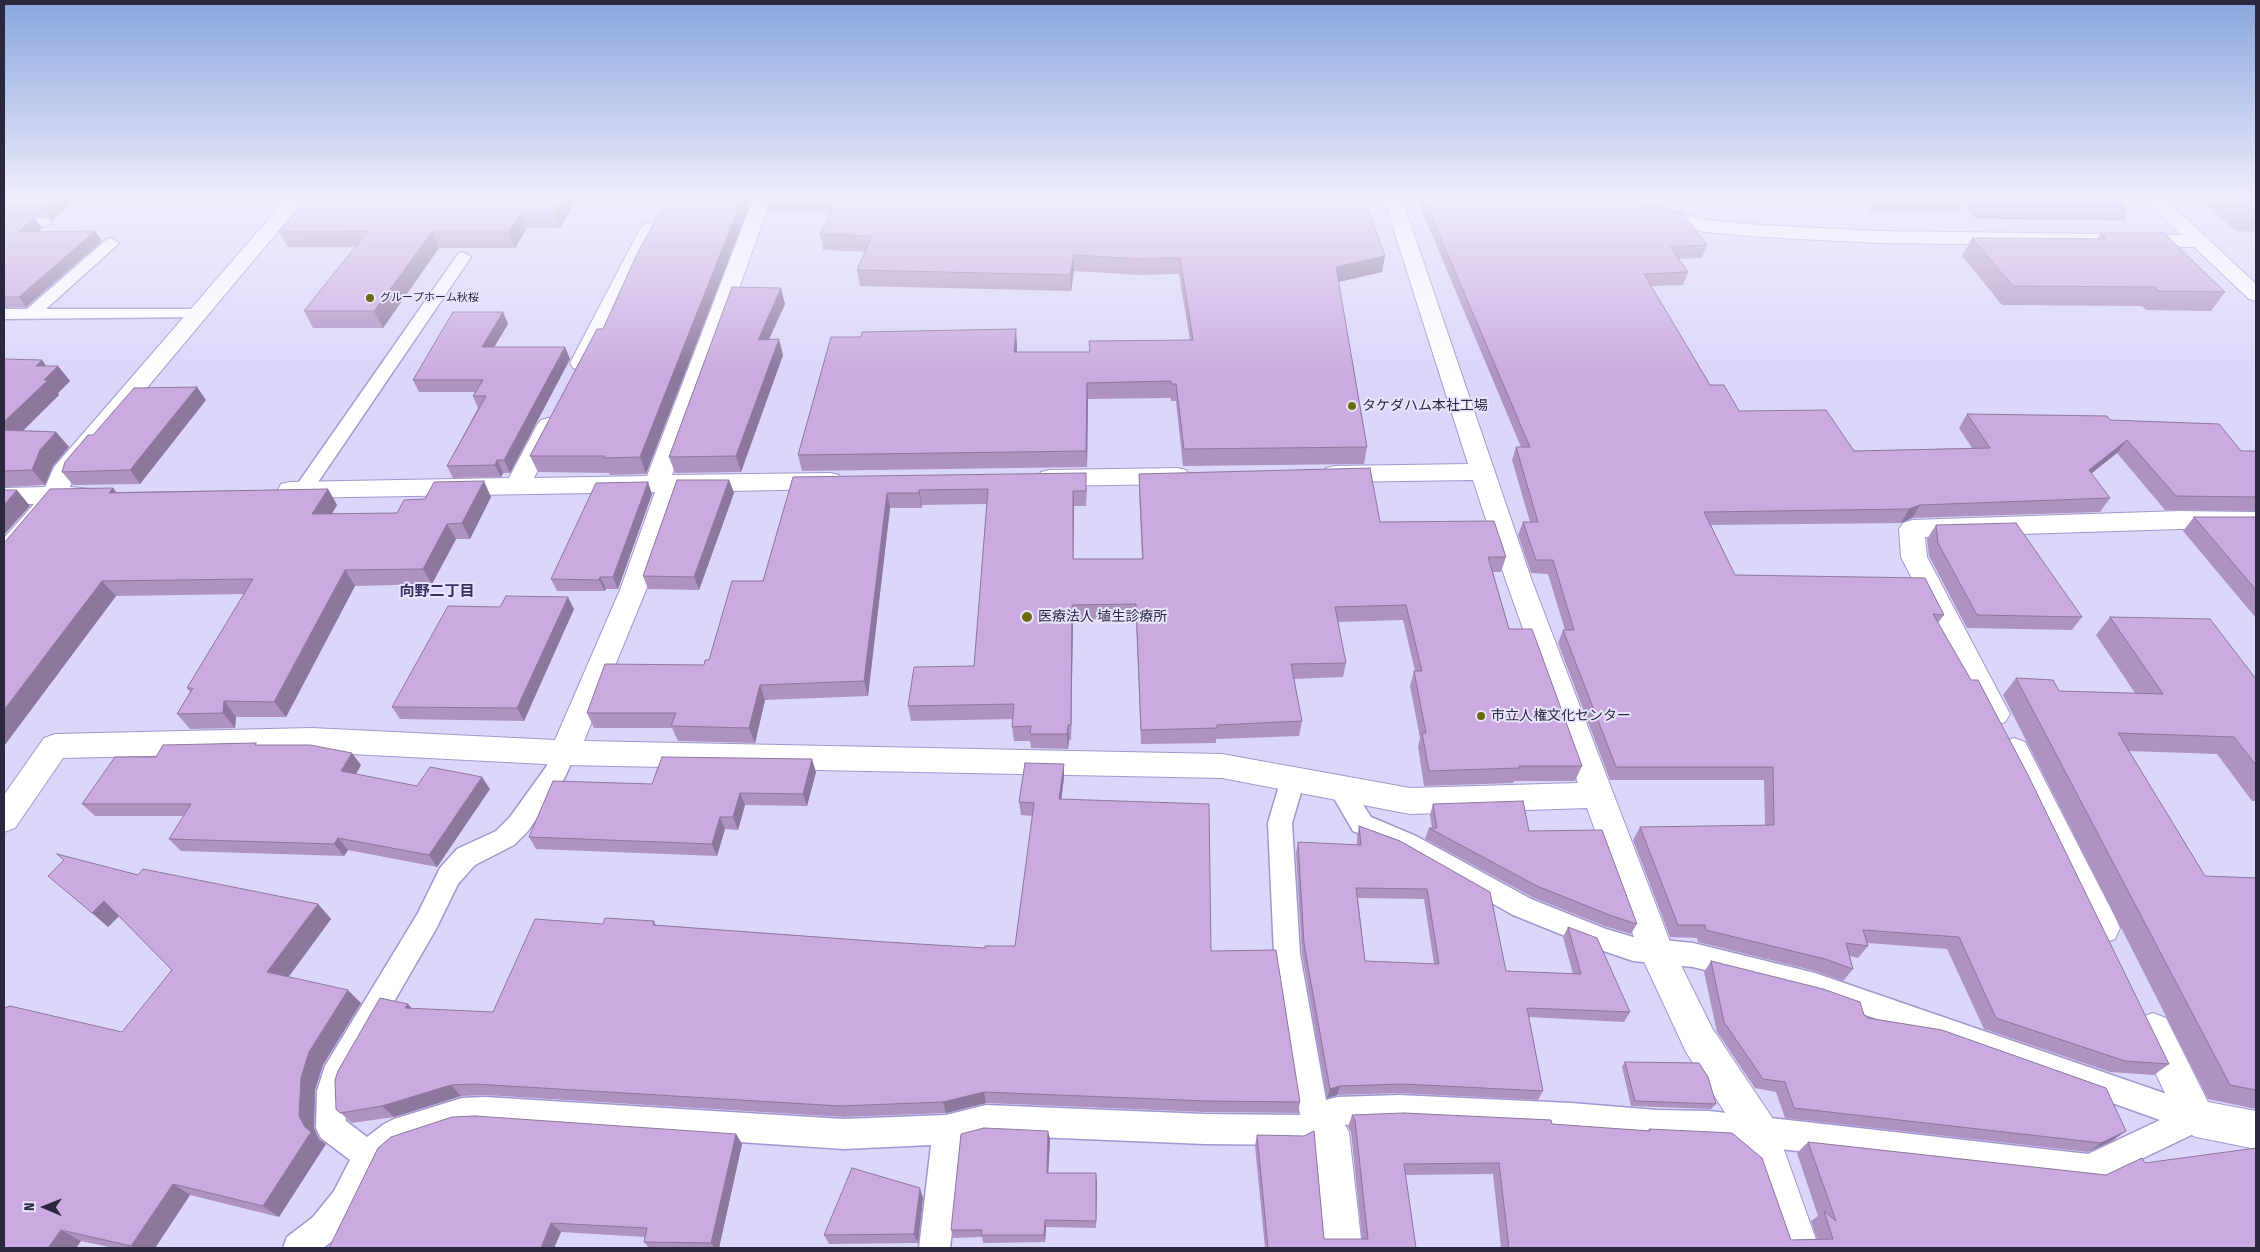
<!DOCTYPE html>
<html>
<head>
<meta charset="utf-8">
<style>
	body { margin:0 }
	#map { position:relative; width:2260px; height:1252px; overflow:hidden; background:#dbd7fb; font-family:"Fira Sans Condensed",sans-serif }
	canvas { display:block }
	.frame { position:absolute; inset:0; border:5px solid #2b273e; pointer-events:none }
	.north { position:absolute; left:20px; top:1182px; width:50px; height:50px; -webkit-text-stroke:4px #e8e5fe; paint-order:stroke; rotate:271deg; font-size:14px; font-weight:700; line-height:20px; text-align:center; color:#2b273e }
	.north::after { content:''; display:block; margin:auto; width:18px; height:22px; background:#2b273e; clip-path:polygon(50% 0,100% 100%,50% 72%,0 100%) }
</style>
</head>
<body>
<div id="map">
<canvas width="2260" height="1252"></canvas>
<div class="frame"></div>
<div class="north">N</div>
</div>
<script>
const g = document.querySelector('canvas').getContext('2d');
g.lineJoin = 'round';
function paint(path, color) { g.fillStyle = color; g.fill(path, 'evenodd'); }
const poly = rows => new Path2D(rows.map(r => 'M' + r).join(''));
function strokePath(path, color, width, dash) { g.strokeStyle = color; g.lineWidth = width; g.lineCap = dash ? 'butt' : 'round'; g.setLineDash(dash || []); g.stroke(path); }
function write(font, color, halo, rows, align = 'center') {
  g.font = font + ' "Fira Sans Condensed","Noto Sans JP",sans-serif'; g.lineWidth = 4; g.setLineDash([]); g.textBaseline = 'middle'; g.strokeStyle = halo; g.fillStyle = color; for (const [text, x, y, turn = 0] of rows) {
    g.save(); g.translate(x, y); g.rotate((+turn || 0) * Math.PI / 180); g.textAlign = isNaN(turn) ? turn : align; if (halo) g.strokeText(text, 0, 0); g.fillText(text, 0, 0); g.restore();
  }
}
const water = poly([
	[1959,199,2117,199,2127,209,2124,220,1976,218,1959,199]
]);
const lane = poly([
	[4,218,45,218,52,222,45,226,4,226,4,218],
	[111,238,119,243,116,246,46,309,198,309,206,314,204,317,4,319,4,309,27,309,106,240,111,238],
	[463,252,471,257,310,494,303,496,296,494,293,490,296,486,458,254,463,252],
	[564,744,572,746,576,753,564,779,528,831,514,845,475,865,458,884,436,929,348,1081,345,1091,346,1121,367,1137,384,1124,394,1119,462,1098,485,1097,844,1119,946,1115,986,1105,1205,1114,1300,1115,1274,954,1268,823,1281,779,1285,772,1293,769,1301,772,1305,779,1292,823,1300,954,1326,1100,1337,1097,1399,1095,1571,1103,1657,1110,1709,1111,2088,1154,2160,1120,1815,997,1693,967,1633,961,1595,948,1513,915,1398,850,1353,831,1328,788,1332,781,1340,778,1348,781,1371,817,1416,836,1531,899,1606,929,1633,937,1693,943,1815,973,2196,1104,2206,1108,2210,1118,2206,1128,2089,1184,1709,1141,1657,1140,1571,1131,1399,1123,1337,1125,1329,1128,1320,1136,1301,1145,1205,1144,986,1135,961,1141,961,1158,950,1248,919,1248,931,1145,844,1149,485,1125,462,1126,402,1146,378,1165,356,1213,335,1239,323,1248,283,1248,287,1237,313,1217,334,1191,350,1160,321,1138,316,1128,317,1091,325,1066,418,913,440,868,457,849,496,831,510,817,546,767,556,746,564,744]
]);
const street = poly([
	[286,199,305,199,74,475,70,487,91,489,94,495,91,501,62,503,13,561,4,564,4,538,34,504,4,504,4,488,45,487,54,467,286,199],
	[753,199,771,199,672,475,830,473,839,475,842,481,839,487,830,489,680,492,646,590,584,741,1222,754,1410,788,1578,783,1506,581,1473,480,1335,482,1326,480,1323,474,1326,468,1335,466,1468,464,1384,199,1402,199,1532,581,1672,947,1712,1028,1773,1119,1819,1248,1779,1248,1744,1142,1686,1052,1639,951,1587,808,1410,814,1222,778,564,765,312,752,63,758,15,828,4,832,4,795,44,738,55,734,312,728,555,740,620,590,655,492,290,498,281,496,278,490,281,484,290,482,509,478,537,425,541,420,549,418,557,420,561,425,534,478,647,476,753,199],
	[1607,199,1630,199,1706,220,1761,225,1878,231,2181,235,2146,199,2166,199,2205,236,2209,237,2211,242,2256,284,2256,301,2249,299,2194,247,1878,243,1761,237,1705,232,1620,209,1607,199],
	[650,223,657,225,660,229,592,363,589,368,581,370,573,368,570,363,640,229,643,225,650,223],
	[1177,468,1186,470,1189,476,1186,482,1177,484,1050,486,1041,484,1038,478,1041,472,1050,470,1177,468],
	[2180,511,2256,512,2256,529,2180,529,1925,537,1927,557,2010,714,2005,722,1995,725,1985,722,1901,557,1899,529,1903,523,1912,520,2180,511],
	[2014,738,2025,742,2115,917,2120,928,2115,939,2103,943,2091,939,1999,750,2003,742,2014,738],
	[2153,1013,2166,1018,2208,1102,2256,1111,2256,1149,2196,1137,2183,1131,2135,1030,2140,1018,2153,1013],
	[1320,1098,1333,1104,1349,1132,1362,1248,1322,1248,1312,1138,1301,1117,1307,1104,1320,1098]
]);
const wall = poly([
	[4,199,76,199,52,220,45,216,4,216,4,217],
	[578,199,560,228,527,228,515,248,439,248,383,328,313,328,304,311,355,247,288,247,279,232],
	[667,199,752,199,646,474,610,475,609,473,538,472,530,456,603,329],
	[765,199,1364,199,1385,256,1382,272,1338,282,1367,447,1364,464,1183,466,1176,401,1171,401,1171,398,1088,399,1087,467,802,471,798,455,1017,345,1017,352,1090,352,1190,340,1179,274,1139,275,1074,271,1071,291,860,286,857,270,865,252,823,250,820,234,831,213,768,212],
	[1417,199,1626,199,1707,245,1702,258,1679,259,1688,272,1683,285,1651,286,1710,385,1739,411,1854,451,1972,448,1959,428,1967,414,2110,420,2241,451,2256,451,2256,511,2165,510,2117,453,2091,474,2110,498,2100,512,1912,518,1901,523,1711,525,1735,575,1944,615,1938,623,2169,1064,2154,1075,2110,1072,1984,1029,1947,949,1868,943,1868,946,1858,958,1850,956,1853,969,1843,981,1815,971,1698,942,1697,938,1670,937,1633,840,1640,827,1765,825,1764,780,1610,780,1558,643,1563,630,1565,630,1548,574,1531,573,1518,535,1523,522,1530,522,1512,460,1516,447,1521,447],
	[1861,199,1966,199,1960,212,1871,212],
	[2200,199,2256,199,2256,232,2236,231],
	[4,218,42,228,37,232,95,231,102,241,26,307,4,308],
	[2101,233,2225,292,2211,311,2146,310,2142,306,2002,305,1962,256,1972,238,2097,239],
	[785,304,769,339,783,355,741,472,675,473,669,457],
	[503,312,508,324,494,347,565,347,570,359,510,473,503,473,501,477,453,478,447,466,478,408,473,396,475,392,419,392,413,380],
	[4,359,42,360,46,366,58,366,70,381,58,393,59,395,23,431,56,432,69,447,53,466,45,485,4,487],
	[206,400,140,484,73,485,62,472,93,435],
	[1139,474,1380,522,1506,557,1501,572,1493,572,1509,629,1582,766,1575,781,1514,781,1513,783,1424,786,1418,747,1420,738,1410,686,1414,671,1415,671,1403,620,1338,622,1346,663,1343,677,1294,679,1302,721,1299,736,1216,739,1216,743,1141,744,1136,619,1073,620,1071,740,1069,740,1068,749,1031,748,1030,741,1014,741,1012,727,1013,719,911,721,908,706,974,666,987,504,922,505,922,508,890,508,868,696,765,700,755,743,678,741,672,728,594,728,587,713,704,665,709,660,763,581,793,477,1087,488,1086,506,1074,506,1073,559,1142,559,1139,489],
	[729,480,734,493,699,590,648,589,643,576],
	[113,488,116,492,328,489,337,505,332,514,397,513,491,497,470,539,456,539,432,584,355,586,286,717,236,717,235,728,190,729,177,714,190,692,187,688,244,594,116,596,4,746,4,543],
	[652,494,618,589,606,589,605,591,557,591,551,579],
	[2194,517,2256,517,2256,618,2183,531],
	[1936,525,2082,617,2072,630,1967,628,1929,556,1927,539],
	[574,609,524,721,400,719,392,707],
	[2110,617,2256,679,2256,801,2252,801,2217,754,2129,751,2205,876,2256,878,2256,1109,2208,1099,2003,695,2016,678,2059,691,2135,693,2096,635],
	[257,745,361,765,356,774,417,786,490,789,437,867,348,850,344,856,181,851,169,839,184,816,95,816,82,804,156,757],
	[1064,764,1064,777,1061,800,1211,951,1300,1102,1298,1113,1205,1112,986,1103,946,1113,844,1117,485,1095,461,1096,394,1117,352,1123,336,1109,408,1004,412,1009,493,1012,603,924,654,921,656,925,886,942,985,948,1015,946,1033,816,1021,815,1019,802],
	[816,772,807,806,745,805,738,830,725,829,717,856,536,849,529,837,652,784],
	[1433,804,1529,831,1637,924,1631,934,1607,927,1532,897,1425,839,1429,828,1432,828,1430,815],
	[1359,826,1400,841,1506,971,1573,974,1563,937,1568,927,1630,1012,1624,1022,1529,1017,1543,1091,1538,1100,1399,1093,1337,1095,1327,1098,1302,954,1296,853,1298,842,1357,845,1357,837],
	[1358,898,1424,899,1434,964,1365,961],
	[138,875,318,904,331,919,288,977,361,1003,323,1065,315,1090,314,1128,319,1139,326,1144,279,1217,190,1195,155,1248,114,1248,81,1241,76,1248,4,1248,122,1032,172,970,119,916,108,927],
	[1711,961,1864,1015,2112,1141,2088,1152,1785,1118,1776,1092,1755,1088,1717,1032,1704,972],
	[1625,1062,1716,1104,1711,1109,1631,1106,1622,1067],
	[1352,1115,1552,1124,1647,1131,1649,1129,1791,1240,1817,1239,1811,1221,1818,1216,1797,1153,1808,1142,2106,1175,2145,1163,2256,1248,1501,1248,1493,1174,1405,1175,1416,1248,1265,1248,1255,1146,1257,1135,1324,1239,1362,1239,1351,1132,1348,1127],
	[736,1134,742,1144,719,1248,649,1248,644,1242,645,1237,561,1232,554,1248,329,1248],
	[1050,1139,1048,1173,1097,1182,1096,1228,1046,1227,1045,1242,983,1243,982,1237,953,1238,951,1230],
	[923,1198,918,1243,829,1244,824,1235]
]);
const shadedWall = poly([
	[58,199,76,199,52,220,45,210],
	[563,199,578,199,560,228,555,213],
	[742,199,752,199,646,474,640,457],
	[521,213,527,228,515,248,508,232],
	[35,218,42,228,25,242,18,232],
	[95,231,102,241,26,307,19,297],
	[432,232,439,248,383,328,374,311],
	[1074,255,1074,271,1071,291,1070,275],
	[1385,256,1382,272,1334,283,1336,267],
	[781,288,785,304,762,355,758,340],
	[503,312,508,324,487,359,482,347],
	[1016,329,1017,345,1016,368,1014,352],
	[779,339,783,355,741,472,736,456],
	[565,347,570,359,510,473,504,460],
	[42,360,51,373,58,366,70,381,58,393,59,395,8,445,4,439,4,422,36,366],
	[1087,383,1088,399,1087,467,1086,451],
	[197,387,206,400,140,484,130,470],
	[56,432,69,447,53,466,45,485,32,470,40,450],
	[2127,440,2117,453,2079,483,2089,470],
	[497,460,503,473,501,477,495,465],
	[729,480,734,493,699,590,694,577],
	[484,481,491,497,470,539,462,523],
	[648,482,652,494,618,589,613,577],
	[113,488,125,504,109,493],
	[328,489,337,505,322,529,312,514],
	[17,490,30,506,4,535,4,505],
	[919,490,922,505,922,508,919,493],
	[1073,491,1074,506,1073,574],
	[887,493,890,508,868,696,864,681],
	[1920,505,1912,518,1901,523,1909,509],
	[447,524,456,539,432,584,423,569],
	[345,570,355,586,286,717,274,702],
	[600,577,606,589,605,591,599,580],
	[102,581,116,596,4,746,4,710],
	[568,597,574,609,524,721,517,708],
	[1072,605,1073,620,1071,740,1071,725],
	[760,685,765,700,755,743,749,728],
	[224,701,236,717,235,728,223,713],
	[1068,725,1069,740,1068,749,1067,734],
	[352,753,361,765,351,783,341,771],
	[812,759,816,772,807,806,803,794],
	[1064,764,1064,777,1060,812,1059,799],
	[482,777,490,789,437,867,429,855],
	[740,793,745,805,738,830,733,817],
	[720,817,725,829,717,856,712,844],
	[338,838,348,850,344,856,334,844],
	[104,901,120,915,108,927,92,913],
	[318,904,331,919,282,986,267,972],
	[348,990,361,1003,323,1065,315,1090,314,1128,319,1139,326,1144,279,1217,263,1206,305,1127,299,1116,301,1078,309,1052],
	[408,1004,418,1016,405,1008],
	[451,1085,461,1096,394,1117,382,1106],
	[1340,1086,1337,1095,1327,1098,1330,1089],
	[984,1092,986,1103,946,1113,943,1102],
	[1048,1131,1050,1139,1048,1181,1047,1173],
	[2126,1131,2112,1141,2088,1152,2101,1143],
	[736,1134,742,1144,719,1248,714,1248,711,1243],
	[1096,1173,1097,1182,1096,1228],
	[173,1184,190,1195,155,1248,136,1248,131,1246],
	[920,1188,923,1198,918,1243,914,1234],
	[1045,1220,1046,1227,1045,1242,1044,1235],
	[551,1223,561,1232,554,1248,541,1248],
	[61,1230,81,1241,76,1248,48,1248]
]);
const building = poly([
	[4,199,58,199,45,210,38,206,4,206,4,199],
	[308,199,563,199,555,213,521,213,508,232,432,232,374,311,304,311,368,231,279,232,308,199],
	[667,199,742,199,640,457,604,458,605,456,530,456,597,329,603,329,637,254,667,199],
	[838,199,1364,199,1385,256,1336,267,1367,447,1184,449,1176,384,1171,384,1171,381,1087,383,1086,451,798,455,831,337,861,337,862,332,1016,329,1014,352,1090,352,1089,341,1193,340,1180,258,1139,259,1074,255,1070,275,857,270,872,236,820,234,838,199],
	[1424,199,1626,199,1683,214,1707,245,1670,247,1688,272,1644,274,1710,385,1724,385,1739,411,1826,410,1854,451,1990,448,1967,414,2107,416,2110,420,2219,424,2241,451,2256,451,2256,497,2176,496,2127,440,2089,470,2110,498,1920,505,1909,509,1704,512,1735,575,1925,578,1944,615,1933,614,1971,680,1978,680,2027,773,2169,1064,2125,1061,1996,1018,1959,937,1863,930,1868,946,1846,943,1853,969,1825,959,1706,930,1705,925,1678,925,1640,827,1774,825,1773,767,1616,767,1563,630,1574,630,1553,560,1536,560,1523,522,1538,522,1516,447,1530,447,1424,199],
	[2238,199,2256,199,2256,210,2251,210,2238,199],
	[4,218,35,218,18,232,95,231,19,297,4,297,4,218],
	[2101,233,2164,233,2225,292,2159,291,2154,287,2013,286,1972,238,2106,239,2101,233],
	[732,287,781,288,758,340,779,339,736,456,669,457,732,287],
	[453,312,503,312,482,347,565,347,504,460,497,460,495,465,447,466,486,396,473,396,483,380,413,380,453,312],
	[4,359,42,360,36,366,58,366,44,380,48,380,4,422,4,359],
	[197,387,130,470,62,472,65,462,88,435,93,435,134,388,197,387],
	[4,430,56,432,40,450,32,470,4,471,4,430],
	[1370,468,1380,522,1494,521,1506,557,1488,557,1509,629,1532,629,1582,766,1519,766,1519,768,1429,771,1422,733,1426,733,1414,671,1422,671,1406,605,1335,607,1346,663,1291,664,1302,721,1217,725,1217,728,1141,730,1136,604,1072,605,1071,725,1068,725,1067,734,1030,734,1031,726,1012,727,1014,704,908,706,914,667,974,666,988,489,919,490,919,493,887,493,864,681,760,685,749,728,671,726,676,713,587,713,605,664,704,665,705,660,709,660,732,581,763,581,793,477,1086,473,1086,491,1073,491,1073,559,1143,559,1139,474,1370,468],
	[677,480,729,480,694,577,643,576,677,480],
	[484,481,462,523,447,524,423,569,345,570,274,702,224,701,223,713,177,714,193,688,187,688,253,579,102,581,4,710,4,543,50,489,113,488,109,493,328,489,312,514,397,513,404,500,425,499,434,482,484,481],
	[648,482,613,577,600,577,599,580,551,579,596,483,648,482],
	[4,490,17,490,4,505,4,490],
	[2194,517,2256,517,2256,590,2194,517],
	[2016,523,2082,617,1977,615,1938,543,1936,525,2016,523],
	[506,596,568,597,517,708,392,707,448,606,500,607,506,596],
	[2110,617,2210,619,2256,679,2256,765,2234,737,2118,733,2205,876,2256,878,2256,1090,2230,1085,2016,678,2053,680,2059,691,2163,694,2110,617],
	[256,743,255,745,310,745,352,753,341,771,417,786,430,767,482,777,429,855,338,838,334,844,169,839,191,804,82,804,115,757,156,757,163,745,256,743],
	[662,757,812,759,803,794,740,793,733,817,720,817,712,844,529,837,553,781,652,784,662,757],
	[1025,763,1064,764,1059,799,1209,804,1211,951,1276,950,1300,1102,1206,1101,984,1092,943,1102,840,1106,475,1084,451,1085,382,1106,340,1113,336,1109,335,1080,338,1071,380,998,408,1004,405,1008,493,1012,535,919,603,924,605,918,654,921,653,925,886,942,985,948,985,946,1015,946,1034,803,1019,802,1025,763],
	[1523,801,1529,831,1602,830,1637,924,1612,916,1537,886,1429,828,1437,828,1433,804,1523,801],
	[1359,826,1400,841,1490,892,1506,971,1581,974,1568,927,1597,938,1630,1012,1527,1008,1543,1091,1403,1084,1340,1086,1330,1089,1304,944,1298,842,1361,845,1359,826],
	[1356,888,1427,889,1439,964,1365,961,1356,888],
	[57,854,138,875,143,869,318,904,267,972,348,990,309,1052,301,1078,299,1116,305,1127,311,1132,263,1206,173,1184,131,1246,61,1230,48,1248,4,1248,4,1008,10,1006,122,1032,172,970,104,901,92,913,48,876,64,860,57,854],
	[1711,961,1823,989,1860,1002,1864,1015,1868,1018,1942,1030,2106,1088,2126,1131,2101,1143,1794,1108,1785,1082,1763,1079,1724,1022,1711,961],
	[1625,1062,1699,1063,1708,1077,1716,1104,1635,1101,1625,1062],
	[1404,1113,1551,1120,1552,1124,1650,1131,1649,1129,1732,1133,1762,1158,1791,1240,1833,1239,1824,1211,1836,1221,1808,1142,2106,1175,2142,1158,2145,1163,2256,1148,2256,1248,1509,1248,1499,1163,1404,1164,1416,1248,1268,1248,1257,1135,1304,1136,1314,1131,1324,1239,1368,1239,1355,1120,1352,1115,1404,1113],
	[475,1116,736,1134,711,1243,644,1242,647,1228,551,1223,541,1248,329,1248,378,1148,391,1137,452,1117,475,1116],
	[984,1128,1048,1131,1047,1173,1096,1173,1096,1221,1045,1220,1044,1235,981,1235,982,1230,951,1230,961,1134,984,1128],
	[852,1168,920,1188,914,1234,824,1235,852,1168],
	[714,1246,719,1248,712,1248,714,1246]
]);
const markers = [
	[370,298,5,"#696c0e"],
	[1352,406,5,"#696c0e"],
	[1027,617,6,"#696c0e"],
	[1481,716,5,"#696c0e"]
];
const farPoinames = [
	["グループホーム秋桜",380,298]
];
const poiNames = [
	["タケダハム本社工場",1362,406],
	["医療法人 埴生診療所",1038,617],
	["市立人権文化センター",1491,716]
];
const neighbourhoodNames = [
	["向野二丁目",437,592]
];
paint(water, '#9b91cf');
strokePath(water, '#7971a4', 1);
strokePath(lane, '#a097d0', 3);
strokePath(street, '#a097d0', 2);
paint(lane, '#fff');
paint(street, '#fff');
paint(wall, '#ae92c1');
paint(shadedWall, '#8d779d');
paint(building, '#caaae0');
strokePath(building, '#8d779d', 1);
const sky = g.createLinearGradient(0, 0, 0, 374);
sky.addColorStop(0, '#89a6de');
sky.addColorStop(0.53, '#efedfd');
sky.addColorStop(1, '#efedfd00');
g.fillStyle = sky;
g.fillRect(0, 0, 2260, 374);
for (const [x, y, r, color] of markers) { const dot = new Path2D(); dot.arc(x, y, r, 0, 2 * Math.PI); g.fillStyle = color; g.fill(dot); strokePath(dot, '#e8e5fe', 2); }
write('11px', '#2b273e', '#e8e5fe', farPoinames, 'left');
write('14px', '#2b273e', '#e8e5fe', poiNames, 'left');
write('bold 15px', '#3a2f60', '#e8e5fe', neighbourhoodNames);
</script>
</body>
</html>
